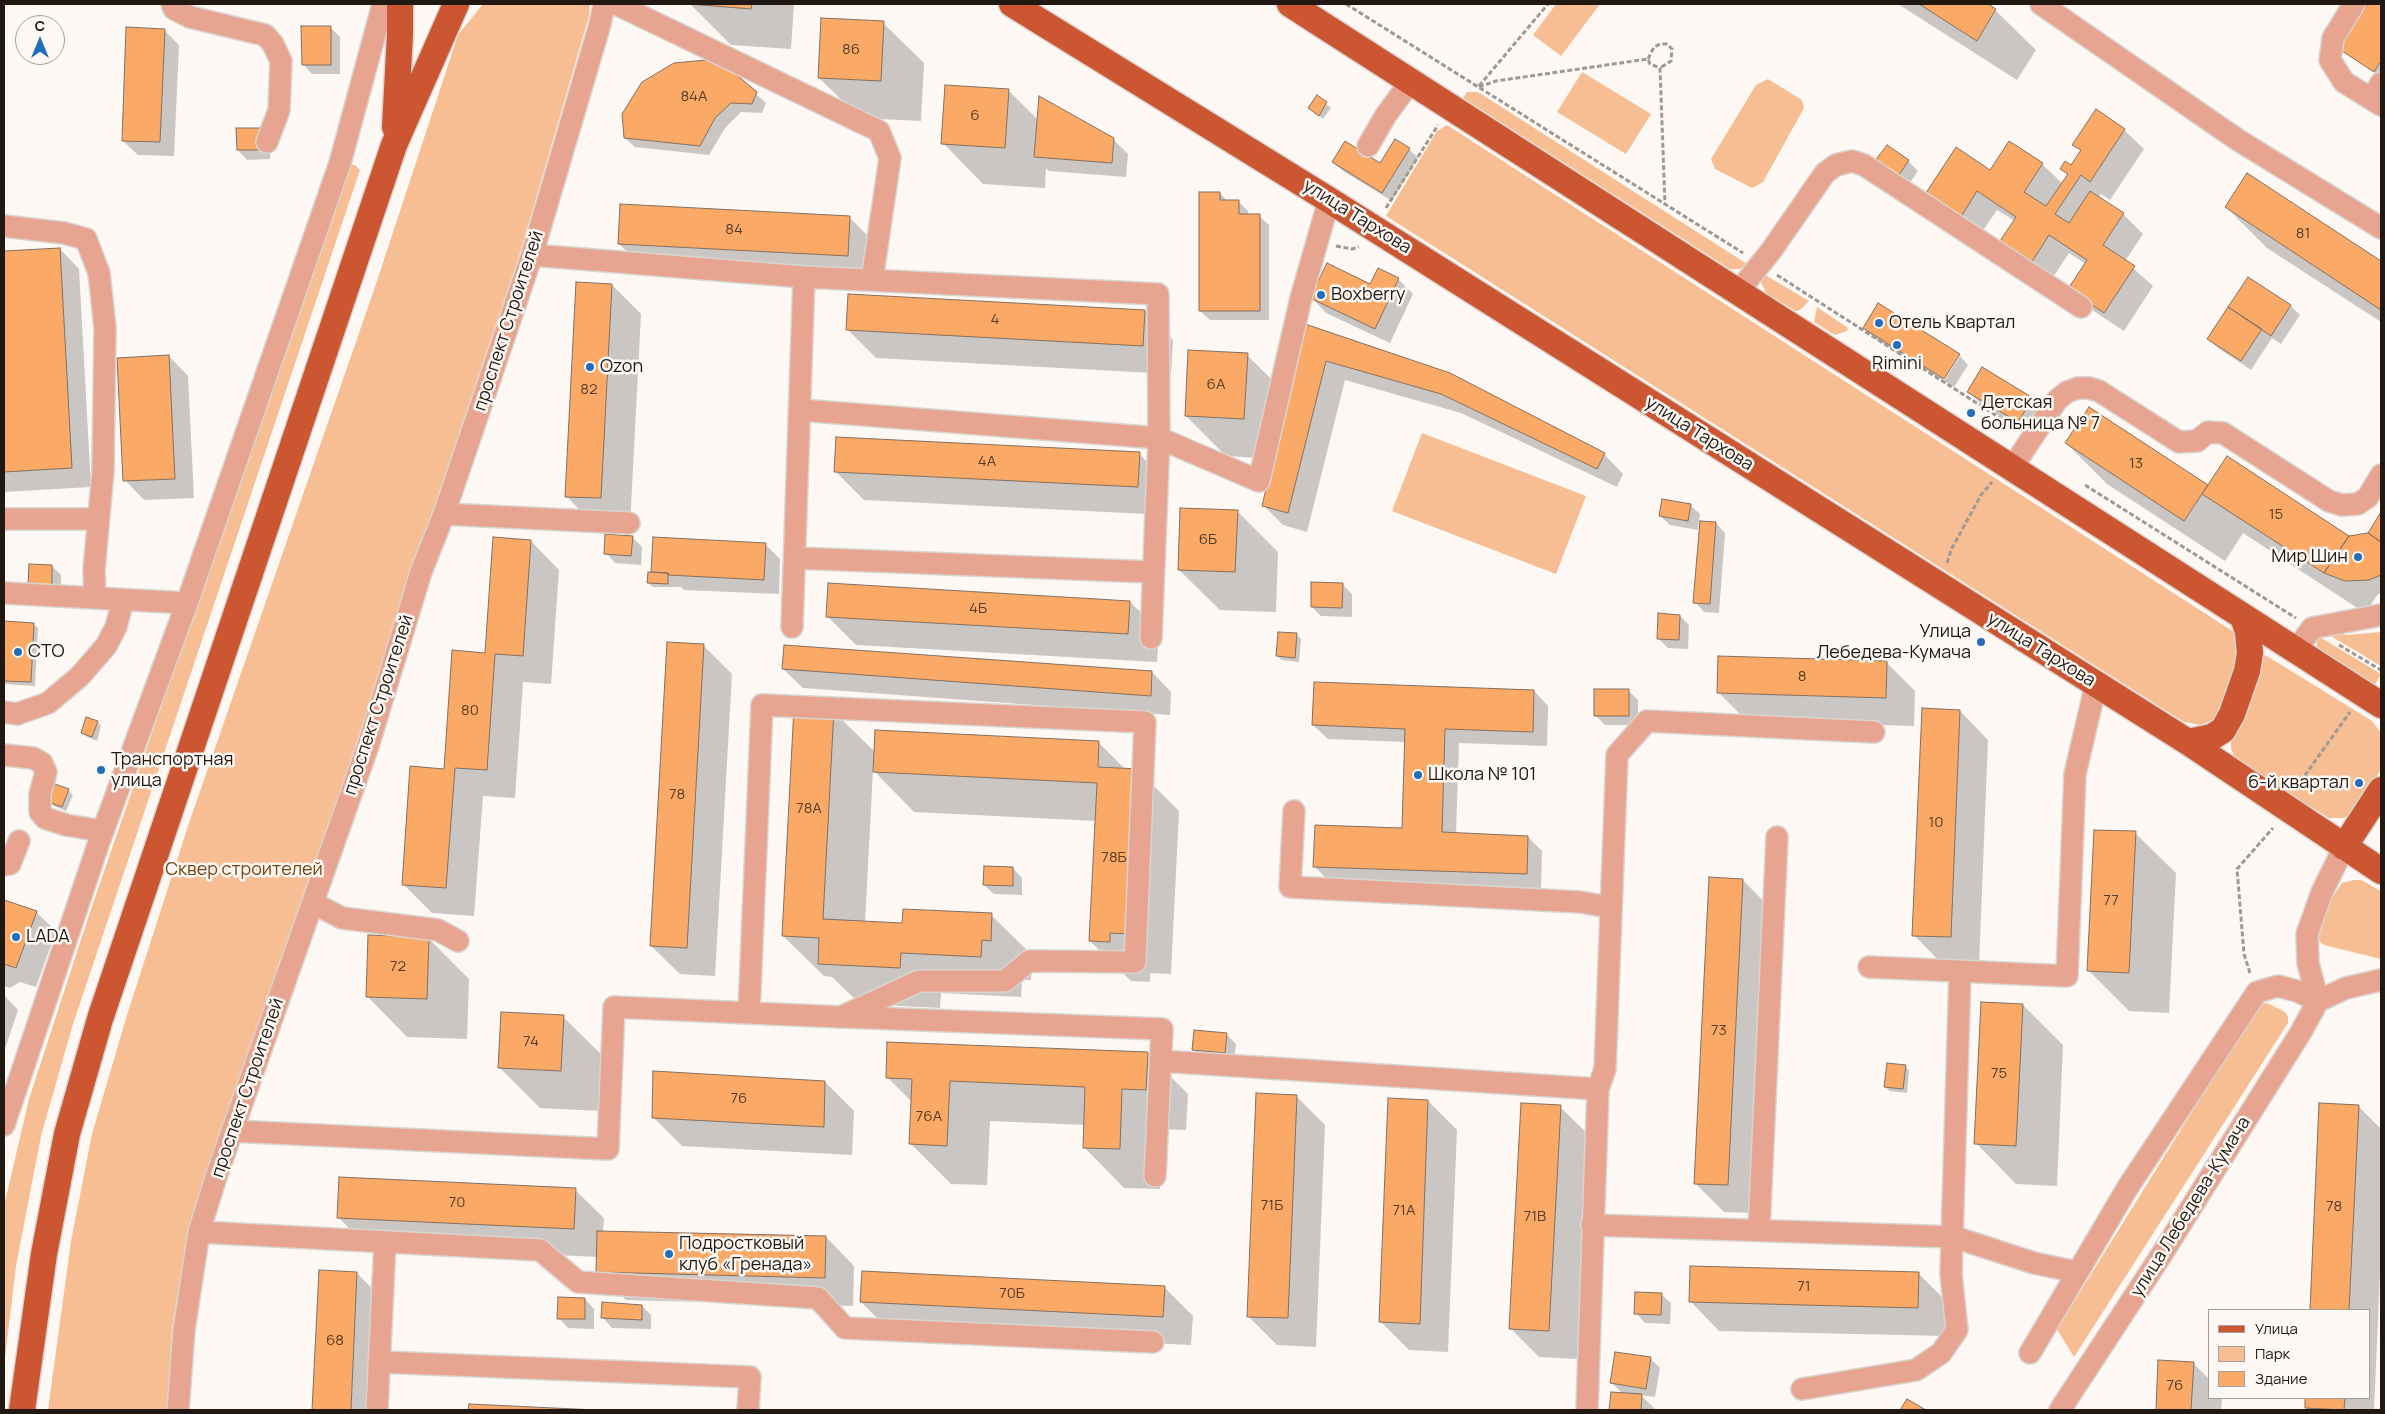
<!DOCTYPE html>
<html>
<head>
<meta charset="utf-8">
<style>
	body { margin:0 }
	#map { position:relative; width:2385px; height:1414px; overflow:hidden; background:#fdf8f4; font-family:Manrope,sans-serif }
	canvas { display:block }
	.frame { position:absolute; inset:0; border:5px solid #211812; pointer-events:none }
	.legend { position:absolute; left:2208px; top:1309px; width:162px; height:90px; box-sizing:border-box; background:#fdf8f4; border:1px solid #a59e9a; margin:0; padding:6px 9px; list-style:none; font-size:15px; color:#211812 }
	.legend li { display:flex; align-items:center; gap:10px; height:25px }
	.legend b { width:25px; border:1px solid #a59e9a }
	.north { position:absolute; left:15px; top:15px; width:50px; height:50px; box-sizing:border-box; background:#fdf8f4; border:1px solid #a59e9a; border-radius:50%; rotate:0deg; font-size:14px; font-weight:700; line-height:20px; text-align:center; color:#211812 }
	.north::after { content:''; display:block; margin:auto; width:18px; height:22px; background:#236dbd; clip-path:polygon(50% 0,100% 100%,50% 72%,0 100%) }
</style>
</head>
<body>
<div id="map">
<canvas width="2385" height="1414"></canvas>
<div class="frame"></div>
<ul class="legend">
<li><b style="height:6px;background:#cc5632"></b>Улица</li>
<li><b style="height:14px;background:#f6be92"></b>Парк</li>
<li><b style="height:14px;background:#faa966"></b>Здание</li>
</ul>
<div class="north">С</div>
</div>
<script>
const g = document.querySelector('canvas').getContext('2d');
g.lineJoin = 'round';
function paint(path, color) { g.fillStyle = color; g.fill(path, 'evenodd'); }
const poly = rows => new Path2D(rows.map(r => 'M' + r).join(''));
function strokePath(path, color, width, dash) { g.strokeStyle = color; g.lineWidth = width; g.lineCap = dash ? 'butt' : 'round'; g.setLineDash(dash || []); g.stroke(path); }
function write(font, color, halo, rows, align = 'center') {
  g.font = font + ' Manrope,sans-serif'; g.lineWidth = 5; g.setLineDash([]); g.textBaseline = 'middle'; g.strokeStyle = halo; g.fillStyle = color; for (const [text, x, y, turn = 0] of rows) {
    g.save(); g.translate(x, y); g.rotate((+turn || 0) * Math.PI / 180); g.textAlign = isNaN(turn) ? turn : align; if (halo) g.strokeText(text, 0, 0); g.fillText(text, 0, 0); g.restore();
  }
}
const green = poly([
	[483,4,590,4,589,16,520,253,433,510,289,948,188,1233,172,1329,167,1410,48,1410,71,1241,92,1134,127,1015,188,826,375,287,458,35],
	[1556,4,1600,4,1561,56,1533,35],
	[1582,72,1651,114,1626,154,1557,112],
	[1768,79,1802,100,1804,108,1763,182,1752,188,1715,169,1711,159,1756,85],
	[1467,92,1478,92,1747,264,1740,269,1730,269,1463,98],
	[1447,125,2234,632,2242,640,2241,669,2215,719,2201,725,2184,722,1386,216,1437,131],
	[349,165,355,165,360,170,73,1024,41,1136,16,1266,4,1366,4,1206,29,1099,91,909],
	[1762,273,1809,301,1800,310,1796,311,1767,294,1761,283],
	[1817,307,1848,328,1847,331,1835,335,1814,322],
	[1422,433,1586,496,1556,574,1392,511],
	[2334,631,2346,635,2381,632,2381,666,2324,632],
	[2318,636,2381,674,2374,686,2318,649,2316,641],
	[2258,655,2267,656,2372,721,2381,733,2381,770,2351,814,2344,818,2329,818,2236,761,2231,749,2231,737],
	[2353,880,2361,880,2381,891,2381,959,2324,945,2316,938,2317,920,2342,883],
	[2267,1003,2285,1012,2288,1017,2288,1023,2074,1357,2057,1329,2259,1004]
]);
const shadow = poly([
	[690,4,794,4,791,49,731,45],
	[1898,4,1986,4,1995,10,2036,50,2017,80],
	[2368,4,2381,4,2381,72,2379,76,2341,48],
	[883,23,924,63,921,121,860,118,819,78],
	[331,28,340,37,340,74,312,74,303,64],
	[164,30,179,45,174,156,138,155,123,141],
	[718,61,766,103,762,113,741,112,725,128,709,155,635,147,625,138],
	[1008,90,1038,120,1113,139,1128,154,1126,177,1049,171,1046,168,1045,188,983,184,943,143],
	[1317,97,1331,108,1323,119,1309,108],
	[2124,130,2144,149,2110,200,2101,194,2098,198,2123,214,2143,234,2125,261,2153,286,2124,331,2089,308,2086,264,2069,253,2047,286,2017,266,2015,221,1997,210,1978,238,1945,216,1990,171,2009,142,2042,164,2063,184,2068,175,2061,168,2072,167,2082,152,2074,144],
	[270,139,270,159,247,160,238,150],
	[1409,149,1418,158,1392,201,1343,171,1333,162,1381,164],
	[1908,161,1918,171,1907,187,1885,172],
	[2247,175,2381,262,2381,322,2267,248,2226,207],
	[1220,193,1228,202,1239,202,1248,211,1248,216,1259,216,1269,225,1269,320,1210,320,1200,311],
	[849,217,878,246,876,284,648,272,619,244],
	[60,249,79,269,91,487,4,492,4,252],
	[2249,278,2291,306,2300,315,2281,344,2272,338,2251,370,2218,348,2209,339],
	[1398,279,1413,294,1390,343,1326,313,1312,298],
	[612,285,641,314,630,526,595,525,566,496],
	[1879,305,1959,356,1957,356,1942,380,1874,338,1864,328],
	[1145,311,1173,340,1171,374,876,358,847,329],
	[1306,325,1604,454,1623,474,1617,487,1461,413,1345,380,1307,532,1283,525,1264,506,1275,459,1226,456,1186,416,1247,355,1289,397],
	[169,356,188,376,194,498,144,500,125,480],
	[1960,356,1968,365,1954,387,1944,381],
	[1969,392,2032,399,2047,414,2033,436,1983,406],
	[2066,443,2208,487,2350,538,2369,534,2381,514,2381,594,2378,594,2365,613,2243,533,2225,561,2107,484],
	[1139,454,1168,482,1166,515,864,500,835,471],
	[1690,505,1700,514,1698,530,1670,525,1660,516],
	[1237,511,1278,552,1276,612,1220,610,1179,570],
	[1716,523,1725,533,1719,613,1704,612,1695,602],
	[632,537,642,547,641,565,615,563,606,553],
	[654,539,766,545,780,559,779,594,684,590,681,587,653,587,648,583,652,573],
	[531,541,559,570,551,684,523,682,515,798,483,796,474,916,432,913,403,884,486,654],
	[30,565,52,566,61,575,61,595],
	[1343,585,1352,594,1352,617,1321,616,1312,607],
	[1130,602,1159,630,1157,662,856,645,827,616],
	[1680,616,1689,625,1688,649,1668,648,1658,638],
	[4,622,33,624,38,628,35,686,4,684],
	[1296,634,1301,639,1299,662,1282,660,1277,656],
	[703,645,732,674,715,976,680,974,651,946],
	[1886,662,1915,691,1914,726,1747,721,1718,692],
	[783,669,1152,672,1171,692,1170,715,803,688],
	[1628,690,1638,700,1638,725,1605,725,1596,716],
	[1534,691,1548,706,1547,746,1459,743,1456,834,1528,837,1542,851,1541,888,1329,881,1314,866,1403,830,1406,742,1328,739,1313,725],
	[833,711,875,752,1099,743,1126,770,1139,771,1179,811,1171,974,1150,973,1150,982,1131,981,1090,941,1096,821,914,812,873,770,865,922,903,924,991,915,1032,955,1031,980,1022,980,1021,997,941,993,940,1008,860,1004,832,977,824,976,783,936],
	[1960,711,1988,740,1979,965,1942,964,1914,935],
	[97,722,101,726,97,741,87,737,82,733],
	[68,790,73,795,66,811,54,806,49,801],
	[2135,833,2176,873,2169,1013,2129,1011,2088,970],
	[1013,868,1022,878,1022,895,994,894,984,885],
	[1743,880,1771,909,1756,1213,1724,1212,1695,1183],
	[4,901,36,912,56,931,36,987,20,982,10,988,4,986],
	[429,939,469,979,467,1039,407,1037,367,996],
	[4,995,18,1010,4,1052],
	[2023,1005,2063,1045,2057,1186,2016,1184,1976,1143],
	[563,1017,604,1057,601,1111,540,1108,500,1068],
	[1226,1034,1236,1044,1234,1062,1203,1059,1194,1049],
	[1147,1053,1188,1094,1186,1130,1162,1129,1160,1189,1124,1188,1084,1147,1085,1125,990,1121,987,1185,951,1184,910,1143,912,1102,887,1077],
	[1905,1066,1909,1071,1907,1093,1890,1091,1885,1087],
	[825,1082,854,1111,852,1155,682,1146,653,1117],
	[1296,1096,1325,1125,1316,1347,1277,1345,1248,1316],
	[1428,1101,1457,1130,1448,1352,1409,1350,1380,1321],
	[2320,1104,2358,1106,2381,1129,2381,1250,2374,1410,2309,1410,2306,1408,2307,1398,2369,1398,2369,1310,2311,1310],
	[1560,1107,1589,1135,1577,1359,1539,1357,1511,1329],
	[575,1190,604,1218,603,1232,826,1237,854,1266,853,1306,626,1300,597,1271,598,1257,367,1246,338,1217],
	[320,1271,357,1273,385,1302,380,1410,313,1410],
	[1918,1273,1947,1302,1946,1336,1719,1331,1691,1302],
	[1164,1287,1193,1316,1191,1345,890,1331,861,1302],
	[1661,1294,1671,1303,1670,1324,1645,1323,1636,1313],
	[585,1299,594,1309,594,1329,568,1328,559,1318],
	[642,1306,651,1315,651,1329,612,1328,603,1318],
	[1651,1359,1660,1368,1655,1397,1641,1395,1656,1410,1611,1410,1612,1393,1623,1394,1611,1382],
	[2160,1361,2193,1363,2209,1379,2209,1398,2222,1398,2221,1410,2157,1410],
	[470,1405,572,1410,470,1410]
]);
const building = poly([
	[689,4,752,4,751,9,689,4],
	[1919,4,1988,4,1996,9,1977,41,1919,4],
	[2367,4,2381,4,2381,61,2374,72,2339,49,2367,4],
	[821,18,884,21,881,81,818,78,821,18],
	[301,26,331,26,331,65,302,65,301,26],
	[126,27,165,29,160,142,122,141,126,27],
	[718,59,757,92,752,104,731,103,715,118,700,146,624,138,622,114,642,82,674,63,718,59],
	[945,85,1009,89,1005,148,941,144,945,85],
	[1317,95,1327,102,1319,116,1308,108,1317,95],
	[1039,96,1114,138,1112,163,1034,157,1039,96],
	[2096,109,2125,129,2090,182,2081,175,2055,214,2069,223,2090,191,2124,213,2103,245,2135,266,2104,313,2068,289,2087,260,2049,235,2028,268,1996,247,2016,217,1977,191,1959,220,1924,196,1956,147,1990,170,2009,141,2043,163,2024,192,2046,206,2068,174,2060,169,2065,161,2071,165,2081,150,2072,145,2096,109],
	[236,128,261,128,261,150,237,150,236,128],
	[1395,139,1410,148,1382,193,1332,162,1345,141,1380,163,1395,139],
	[1887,145,1909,160,1897,178,1874,162,1887,145],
	[2247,173,2381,261,2381,310,2225,207,2247,173],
	[1199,192,1220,192,1220,200,1239,200,1239,214,1260,214,1260,311,1199,311,1199,192],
	[620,204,850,216,848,256,618,244,620,204],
	[60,248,72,468,4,472,4,251,60,248],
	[1327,263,1370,284,1378,268,1399,278,1375,329,1310,298,1327,263],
	[2248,277,2291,305,2271,336,2228,307,2248,277],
	[576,282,612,284,601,498,565,497,576,282],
	[848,294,1145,310,1143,346,846,330,848,294],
	[1878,303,1960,354,1944,379,1863,328,1878,303],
	[2228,307,2262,329,2241,361,2207,339,2228,307],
	[1305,324,1450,373,1605,453,1597,469,1441,394,1326,361,1288,513,1262,506,1305,324],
	[1188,350,1248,353,1244,419,1185,416,1188,350],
	[169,355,175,479,123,481,117,358,169,355],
	[1982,367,2033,398,2018,422,1967,392,1982,367],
	[2089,407,2208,485,2184,521,2065,443,2089,407],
	[836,437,1140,452,1138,487,834,472,836,437],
	[2227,456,2349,536,2324,573,2202,494,2227,456],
	[1662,499,1691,504,1688,521,1659,516,1662,499],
	[1180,508,1238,510,1235,572,1178,570,1180,508],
	[2381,512,2381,542,2368,533,2381,512],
	[1700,521,1716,522,1710,604,1693,603,1700,521],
	[2368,533,2381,542,2381,575,2369,580,2345,581,2324,573,2349,536,2368,533],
	[605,534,633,536,631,556,604,554,605,534],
	[493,537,531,540,523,656,495,654,487,770,455,768,446,888,402,885,410,766,444,769,452,650,485,653,493,537],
	[653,537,766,543,764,580,668,575,668,573,651,572,653,537],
	[29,564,52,565,52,586,28,585,29,564],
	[648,572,668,573,668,584,647,583,648,572],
	[1311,582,1343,583,1342,608,1311,607,1311,582],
	[828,583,1130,601,1128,634,826,617,828,583],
	[1658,613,1680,615,1679,640,1657,639,1658,613],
	[4,621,34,623,31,682,4,681,4,621],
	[1278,632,1297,633,1295,658,1276,656,1278,632],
	[667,642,704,644,687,948,650,946,667,642],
	[784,645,1152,671,1151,696,782,669,784,645],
	[1718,656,1887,661,1886,698,1717,693,1718,656],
	[1314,682,1534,690,1533,732,1445,729,1442,832,1528,836,1527,874,1313,867,1315,825,1402,828,1405,729,1312,725,1314,682],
	[1594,689,1629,689,1629,716,1594,716,1594,689],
	[794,707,834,709,823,919,902,923,903,909,992,913,991,941,982,940,981,957,901,953,900,968,818,964,819,938,782,936,794,707],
	[1922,708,1960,710,1951,937,1912,936,1922,708],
	[86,717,98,721,92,737,81,733,86,717],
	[875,730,1099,741,1098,767,1139,769,1131,934,1110,933,1110,942,1089,941,1097,783,873,772,875,730],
	[55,784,69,789,62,807,48,802,55,784],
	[2094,830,2136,831,2129,973,2087,971,2094,830],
	[984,866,1013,867,1013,886,983,885,984,866],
	[1709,877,1743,879,1728,1185,1694,1184,1709,877],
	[4,900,37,911,16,968,4,964,4,900],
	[368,935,429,937,427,999,366,997,368,935],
	[1981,1002,2023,1004,2016,1146,1974,1144,1981,1002],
	[501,1012,564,1015,561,1071,498,1068,501,1012],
	[1194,1030,1227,1033,1225,1053,1192,1050,1194,1030],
	[887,1042,1148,1052,1146,1090,1122,1089,1120,1149,1083,1148,1085,1087,950,1081,947,1146,909,1144,912,1079,886,1078,887,1042],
	[1887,1063,1906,1065,1903,1089,1884,1087,1887,1063],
	[653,1071,825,1081,824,1127,652,1118,653,1071],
	[1256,1093,1297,1095,1288,1318,1247,1317,1256,1093],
	[1388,1098,1428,1100,1420,1324,1379,1322,1388,1098],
	[1521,1103,1561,1105,1549,1331,1509,1329,1521,1103],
	[2319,1103,2359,1105,2349,1310,2310,1310,2319,1103],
	[339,1177,576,1188,574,1229,337,1218,339,1177],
	[597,1231,826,1236,825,1278,596,1272,597,1231],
	[1690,1266,1919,1272,1918,1308,1689,1302,1690,1266],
	[319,1270,357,1272,351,1410,312,1410,319,1270],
	[862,1271,1165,1286,1163,1317,860,1302,862,1271],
	[1635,1292,1662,1293,1661,1315,1634,1314,1635,1292],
	[558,1297,585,1298,585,1319,557,1319,558,1297],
	[602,1302,642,1305,642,1320,601,1318,602,1302],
	[1615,1352,1651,1357,1646,1389,1610,1383,1615,1352],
	[2158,1360,2194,1362,2191,1410,2156,1410,2158,1360],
	[1611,1392,1642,1394,1641,1410,1609,1410,1611,1392],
	[2305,1398,2345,1398,2344,1410,2305,1408,2305,1398],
	[1907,1399,1926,1410,1900,1410,1907,1399],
	[469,1404,596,1410,468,1410,469,1404]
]);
const path = poly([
	[1346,4,1743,253],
	[1648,59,1654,47,1660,44,1667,44,1672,49,1671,61,1660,68],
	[1479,86,1548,4],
	[1479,87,1496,81,1648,59,1650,64,1660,68,1665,205],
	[1386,208,1438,125],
	[1336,246,1352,249,1359,247],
	[1777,275,2014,427],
	[2085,485,2296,618],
	[1947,563,1951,550,1981,495,1992,482],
	[2339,645,2381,670],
	[2296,788,2350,712],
	[2250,973,2244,954,2237,869,2273,828]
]);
const minor = poly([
	[172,4,174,9,190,17,265,35,273,44,281,61,279,110,267,142],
	[616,4,879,131,890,158,872,280],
	[2041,4,2238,140,2381,228],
	[2354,4,2333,38,2330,60,2344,82,2381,105],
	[2372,99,2381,83],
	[1368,146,1386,115,1411,81],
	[4,226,64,233,86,239,99,273,105,328,103,471,94,570,95,598],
	[532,255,804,277,1158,294,1159,438,1151,638],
	[1738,292,1771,251,1825,173,1836,165,1852,161,1864,165,2081,307],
	[800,410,1159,438,1259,481,1301,298,1329,200],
	[2012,468,2057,400,2067,392,2078,388,2089,388,2099,391,2179,442,2197,441,2208,432,2223,433,2329,501,2342,505,2358,504,2368,497,2381,475],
	[444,514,629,523],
	[4,519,98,519],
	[795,558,1153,572],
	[4,593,187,603],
	[792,627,804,277],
	[2296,650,2312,628,2381,615],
	[4,712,17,714,48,703,80,676,106,646,116,627,123,600],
	[4,755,33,758,42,763,46,772,40,794,40,812,45,818,66,825,102,831],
	[1294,811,1290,887,1580,902,1609,907],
	[4,865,10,864,19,841],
	[313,903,342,918,438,930,458,941],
	[1869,967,2067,976,2075,774,2096,684],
	[2318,1001,2308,963,2307,934,2322,892,2344,847],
	[844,1017,1162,1029,1155,1176],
	[1160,1061,1598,1089],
	[4,1125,100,839,187,603,340,163,383,4],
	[232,1131,608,1149,614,1007,749,1013,762,705,1145,722,1135,962,1029,961,1005,981,919,981,841,1017,749,1013],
	[1592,1225,1954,1237,2034,1263,2077,1272],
	[1759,1229,1777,837],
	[199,1232,540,1250,578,1282,818,1298,845,1328,1153,1342],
	[2030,1353,2128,1187,2257,992,2278,986,2297,991,2318,1001],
	[381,1362,750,1377,748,1410],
	[1802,1389,1916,1370,1941,1353,1957,1330,1951,1274,1960,971],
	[178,1410,184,1330,199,1232,216,1177,369,743,421,572,444,514,532,255,600,24,604,4],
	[377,1410,385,1242],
	[1587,1410,1598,1089,1605,1069,1617,755,1647,721,1874,732],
	[2060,1410,2162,1254,2301,1032,2318,1001,2346,988,2381,980]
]);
const major = poly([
	[1012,4,1329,200,2188,742,2381,871],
	[1290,4,2381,705],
	[395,127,400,34,400,4],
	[2188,742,2212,737,2223,730,2232,714,2247,671,2250,653,2248,632,2243,617],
	[2344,847,2381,790],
	[22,1410,44,1254,67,1134,100,1019,394,145,456,4]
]);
const markers = [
	[1321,295,5,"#236dbd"],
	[1879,323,5,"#236dbd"],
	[1897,345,5,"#236dbd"],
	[590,367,5,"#236dbd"],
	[1971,413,5,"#236dbd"],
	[2358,557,5,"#236dbd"],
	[1981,642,5,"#236dbd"],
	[18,652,5,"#236dbd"],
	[101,770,5,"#236dbd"],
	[1418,775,5,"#236dbd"],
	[2359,783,5,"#236dbd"],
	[16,937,5,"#236dbd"],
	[669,1254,5,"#236dbd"]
];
const numberNames = [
	["86",851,50],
	["84А",694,97],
	["6",975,116],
	["84",734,230],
	["81",2303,234],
	["4",995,320],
	["6А",1216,385],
	["82",589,390],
	["4А",987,462],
	["13",2136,464],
	["15",2276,515],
	["6Б",1208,540],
	["4Б",978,609],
	["8",1802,677],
	["80",470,711],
	["78",677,795],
	["78А",809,809],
	["10",1936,823],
	["78Б",1114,858],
	["77",2111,901],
	["72",398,967],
	["73",1719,1031],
	["74",531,1042],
	["75",1999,1074],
	["76",739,1099],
	["76А",929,1117],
	["70",457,1203],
	["71Б",1272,1206],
	["78",2334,1207],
	["71А",1404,1211],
	["71В",1535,1217],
	["71",1804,1287],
	["70Б",1012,1294],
	["68",335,1341],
	["76",2175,1386]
];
const streetNames = [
	["улица Тархова",1357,217,32],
	["проспект Строителей",509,321,-72],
	["улица Тархова",1699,434,32],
	["улица Тархова",2041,650,32],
	["проспект Строителей",379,705,-72],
	["проспект Строителей",248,1088,-71],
	["улица Лебедева-Кумача",2191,1207,-58]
];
const poiNames = [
	["Boxberry",1331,295],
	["Отель Квартал",1889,323],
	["Rimini",1897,364,"center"],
	["Ozon",600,367],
	["Детская",1981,403],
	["больница № 7",1981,424],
	["Мир Шин",2348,557,"right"],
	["Улица",1971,632,"right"],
	["Лебедева-Кумача",1971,653,"right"],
	["СТО",28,652],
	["Транспортная",111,760],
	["улица",111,781],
	["Школа № 101",1428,775],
	["6-й квартал",2349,783,"right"],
	["LADA",26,937],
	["Подростковый",679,1244],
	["клуб «Гренада»",679,1265]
];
const parkNames = [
	["Cквер cтроителей",244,870]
];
paint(green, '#f6be92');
paint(shadow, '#0003');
paint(building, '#faa966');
strokePath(building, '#846f5f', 1);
strokePath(minor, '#dad4d0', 24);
strokePath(major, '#dad4d0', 29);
strokePath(path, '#9f9994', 3, [5, 2.5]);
strokePath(minor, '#e7a591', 21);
strokePath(major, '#cc5632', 26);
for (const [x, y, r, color] of markers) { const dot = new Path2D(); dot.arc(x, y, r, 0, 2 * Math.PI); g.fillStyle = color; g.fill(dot); strokePath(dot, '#fdf8f4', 2); }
write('15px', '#573c27', null, numberNames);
write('18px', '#211812', '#fdf8f4', streetNames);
write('18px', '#211812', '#fdf8f4', poiNames, 'left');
write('18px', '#774311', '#fdf8f4', parkNames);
</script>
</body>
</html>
